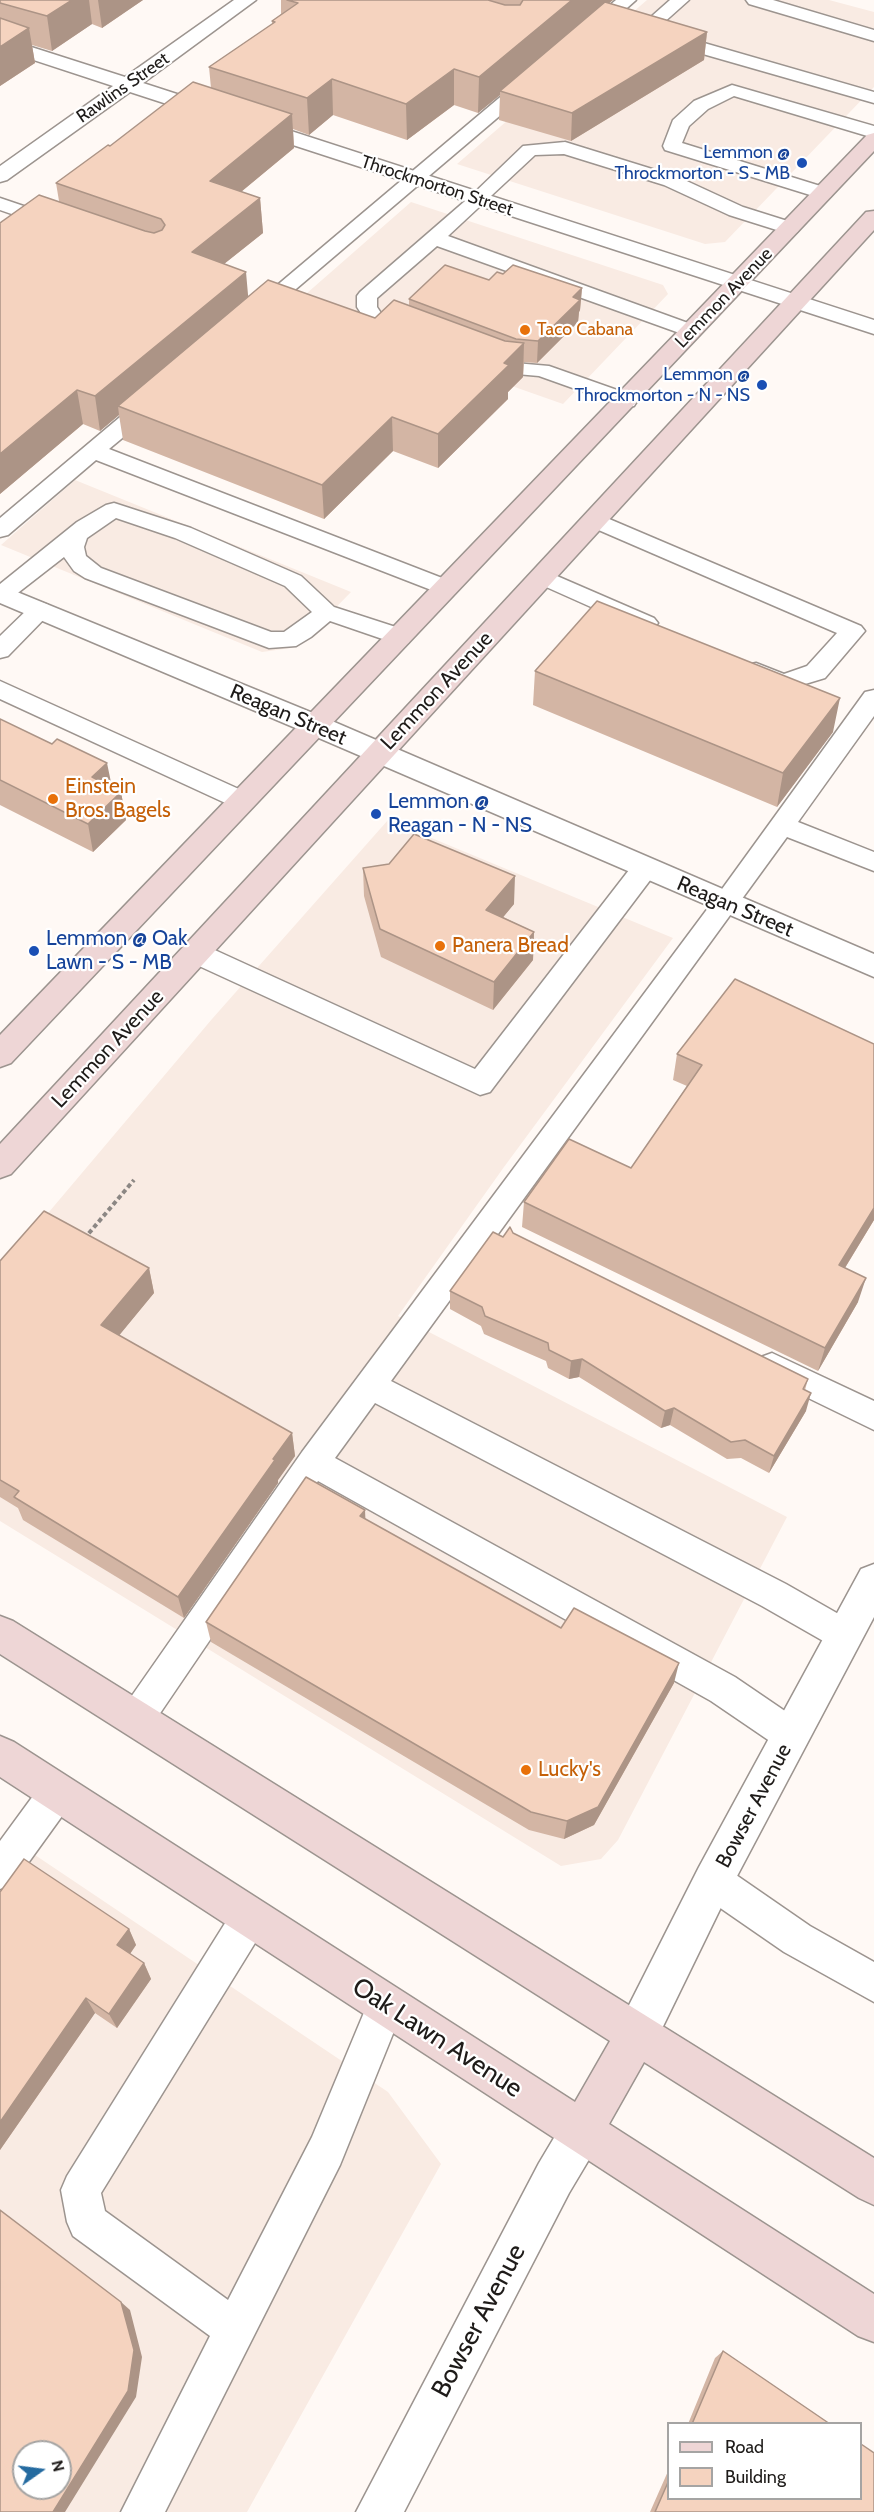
<!DOCTYPE html>
<html>
<head>
<meta charset="utf-8">
<style>
	body { margin:0 }
	#map { position:relative; width:874px; height:2512px; overflow:hidden; background:#fff9f5; font-family:Cabin,sans-serif }
	canvas { display:block }
	.legend { position:absolute; left:667px; top:2422px; width:195px; height:78px; box-sizing:border-box; background:#fff; border:2px solid #a5a4a3; margin:0; padding:8px 10px; list-style:none; font-size:18px; color:#1e1b19 }
	.legend li { display:flex; align-items:center; gap:12px; height:30px }
	.legend b { width:30px; border:2px solid #a5a4a3 }
	.north { position:absolute; left:12px; top:2440px; width:60px; height:60px; box-sizing:border-box; background:#fff; border:2px solid #a5a4a3; border-radius:50%; rotate:76deg; font-size:16px; font-weight:700; line-height:24px; text-align:center; color:#1e1b19 }
	.north::after { content:''; display:block; margin:auto; width:21px; height:27px; background:#256ba0; clip-path:polygon(50% 0,100% 100%,50% 72%,0 100%) }
</style>
</head>
<body>
<div id="map">
<canvas width="874" height="2512"></canvas>
<ul class="legend">
<li><b style="height:8px;background:#eed6d6"></b>Road</li>
<li><b style="height:16px;background:#f5d3bf"></b>Building</li>
</ul>
<div class="north">N</div>
</div>
<script>
const g = document.querySelector('canvas').getContext('2d');
g.lineJoin = 'round';
function paint(path, color) { g.fillStyle = color; g.fill(path, 'evenodd'); }
const poly = rows => new Path2D(rows.map(r => 'M' + r).join(''));
function strokePath(path, color, width, dash) { g.strokeStyle = color; g.lineWidth = width; g.lineCap = dash ? 'butt' : 'round'; g.setLineDash(dash || []); g.stroke(path); }
function write(font, color, halo, rows, align = 'center') {
  g.font = font + ' Cabin,sans-serif'; g.lineWidth = 4.5; g.setLineDash([]); g.textBaseline = 'middle'; g.strokeStyle = halo; g.fillStyle = color; for (const [text, x, y, turn = 0] of rows) {
    g.save(); g.translate(x, y); g.rotate((+turn || 0) * Math.PI / 180); g.textAlign = isNaN(turn) ? turn : align; if (halo) g.strokeText(text, 0, 0); g.fillText(text, 0, 0); g.restore();
  }
}
const built = poly([
	[647,0,829,0,874,12,874,87,725,242,705,244,457,164],
	[411,202,663,285,668,294,563,404,290,308],
	[75,480,351,592,308,636,291,648,262,652,1,545],
	[388,820,673,938,504,1167,398,1316,787,1517,618,1840,601,1859,561,1866,0,1521,0,1270,212,1019],
	[32,1853,388,2092,441,2164,247,2512,0,2512,0,1898],
	[24,2452,60,2452,60,2488,24,2488]
]);
const path = poly([
	[84,1239,134,1180]
]);
const service = poly([
	[616,0,636,0,594,37,582,37,579,33,582,29,616,0],
	[670,0,689,0,661,25,666,32,874,92,874,103,654,40,643,27,644,23,670,0],
	[746,0,773,0,874,30,874,41,749,4,746,0],
	[530,76,536,77,539,81,536,85,263,317,256,319,249,317,246,313,249,309,524,77,530,76],
	[732,85,874,126,874,138,734,96,708,109,689,126,682,143,830,189,833,193,830,197,823,199,665,150,663,146,673,120,694,101,732,85],
	[565,142,678,177,743,207,797,224,800,228,797,232,790,234,783,232,729,215,664,185,564,154,535,155,448,236,699,327,702,331,699,335,692,337,685,335,437,246,377,298,377,307,381,313,420,328,423,332,420,336,413,338,406,336,366,321,357,307,357,296,360,292,472,195,523,146,565,142],
	[0,198,62,219,65,223,62,227,55,229,0,210,0,198],
	[486,353,515,363,549,366,634,396,637,401,634,406,626,407,539,376,505,373,479,363,476,359,479,355,486,353],
	[153,395,161,396,164,401,161,406,109,449,455,583,459,588,455,593,447,595,439,593,96,460,8,535,0,537,0,518,145,396,153,395],
	[114,503,191,528,301,576,334,607,408,631,412,637,408,643,400,645,330,621,311,637,296,646,269,648,85,578,74,571,64,557,10,599,0,601,0,584,77,522,106,505,114,503],
	[116,518,175,538,285,586,312,612,284,632,271,632,101,568,86,556,84,547,87,538,116,518],
	[595,513,861,626,865,631,825,678,782,691,773,689,747,677,744,671,747,665,756,663,784,674,807,666,837,633,587,525,584,520,587,515,595,513],
	[543,570,654,618,658,623,654,628,646,631,638,628,535,582,531,577,535,572,543,570],
	[40,602,48,605,52,610,48,615,8,656,0,658,0,636,32,605,40,602],
	[0,681,252,795,256,801,252,807,243,810,234,807,0,699,0,681],
	[874,690,874,716,798,822,874,852,874,871,787,837,391,1381,786,1584,856,1624,861,1635,856,1646,844,1651,832,1646,762,1606,375,1403,335,1458,735,1677,804,1724,809,1736,804,1748,792,1753,780,1748,711,1701,318,1481,148,1731,136,1736,124,1731,119,1719,124,1707,302,1452,717,896,865,692,874,690],
	[645,859,654,861,658,868,654,875,490,1092,480,1095,186,960,183,953,186,946,196,943,206,946,475,1069,636,861,645,859],
	[772,1353,874,1401,874,1430,761,1375,756,1366,761,1357,772,1353],
	[57,1776,70,1781,75,1793,70,1805,13,1884,0,1889,0,1841,44,1781,57,1776],
	[713,1863,726,1868,810,1926,874,1962,874,2002,784,1952,700,1894,695,1881,700,1868,713,1863],
	[250,1899,263,1904,268,1917,263,1930,101,2193,105,2211,228,2300,312,2137,373,1991,386,1985,399,1991,405,2004,340,2165,165,2512,121,2512,210,2336,73,2236,67,2222,61,2190,67,2176,237,1904,250,1899]
]);
const minor = poly([
	[234,0,256,0,143,83,874,320,874,334,130,92,7,180,0,182,0,166,113,86,0,49,0,37,125,77,234,0],
	[0,585,325,718,874,954,874,977,305,732,0,603,0,585],
	[874,1564,874,1617,727,1895,652,2049,637,2055,622,2049,616,2034,622,2019,699,1867,861,1569,874,1564],
	[582,2110,597,2116,603,2131,597,2146,569,2193,404,2512,356,2512,539,2163,567,2116,582,2110]
]);
const secondary = poly([
	[874,133,874,151,11,1063,0,1067,0,1035,867,135,874,133],
	[874,211,874,230,11,1174,0,1178,0,1144,866,212,874,211],
	[0,1616,13,1621,874,2158,874,2205,859,2198,644,2062,609,2124,874,2294,874,2342,858,2336,0,1777,0,1736,14,1742,575,2102,610,2041,0,1654,0,1616]
]);
const wall = poly([
	[0,0,143,0,102,28,92,24,52,51,32,45,35,63,0,86],
	[281,0,613,0,608,3,707,32,704,60,571,141,499,120,500,95,478,113,454,105,407,140,333,115,309,135,293,129,294,148,241,192,260,198,263,233,224,264,248,297,375,318,409,305,409,299,489,280,503,274,582,288,580,310,579,312,578,322,537,363,524,362,523,377,508,392,508,399,438,468,393,451,324,519,123,440,119,415,100,431,83,424,0,494,59,201,56,183,110,146,211,88,209,67,272,24,272,21,281,14],
	[535,671,833,732,777,807,533,705],
	[0,719,112,787,121,792,126,820,93,852,0,805],
	[363,868,514,904,503,917,534,932,533,960,493,1010,381,957,364,896],
	[874,1044,874,1220,845,1268,858,1302,818,1371,522,1227,524,1202,631,1168,687,1086,673,1080,677,1054],
	[513,1233,808,1379,805,1390,806,1411,769,1473,741,1458,727,1459,670,1425,661,1428,579,1377,569,1379,548,1368,546,1361,484,1334,481,1326,450,1309,450,1291,503,1237],
	[0,1261,149,1268,154,1293,119,1335,292,1433,295,1456,278,1480,278,1483,184,1618,23,1520,18,1508,0,1497],
	[365,1519,561,1628,674,1683,594,1825,564,1839,529,1830,211,1642,206,1622],
	[0,1892,129,1929,136,1945,130,1954,144,1963,151,1979,117,2028,95,2013,0,2150],
	[723,2351,830,2424,688,2424,715,2358],
	[669,2469,669,2499,874,2512,650,2512]
]);
const shadedWall = poly([
	[72,0,89,0,92,24,52,51,47,16],
	[98,0,143,0,102,28],
	[572,0,613,0,503,92,500,91,500,95,478,113,479,77],
	[29,28,35,63,0,86,0,47],
	[707,32,704,60,571,141,572,113],
	[454,69,454,105,407,140,406,104],
	[332,79,333,115,309,135,307,98],
	[292,114,294,148,213,215,210,181],
	[260,198,263,233,195,287,192,252],
	[246,272,249,306,118,406,119,415,100,431,95,396],
	[582,288,580,310,579,312,578,322,537,363,538,341,573,297],
	[524,343,523,377,508,392,508,399,438,468,438,434,504,363],
	[77,390,83,424,0,494,0,454],
	[392,417,393,451,324,519,322,485],
	[840,698,833,732,777,807,783,773],
	[107,763,113,792,92,777],
	[121,792,126,820,93,852,88,824],
	[515,876,514,904,486,938,486,910],
	[534,932,533,960,493,1010,494,982],
	[874,1208,874,1220,832,1289,839,1265],
	[149,1268,154,1293,108,1349,101,1325],
	[866,1278,858,1302,818,1371,825,1348],
	[582,1359,579,1377,569,1379,571,1361],
	[811,1393,806,1411,769,1473,774,1456],
	[674,1408,670,1425,661,1428,665,1411],
	[292,1433,295,1456,278,1480,278,1483,184,1618,178,1597,273,1459],
	[365,1510,366,1532,360,1516],
	[679,1663,674,1683,594,1825,564,1839,567,1821],
	[129,1929,136,1945,125,1961,117,1945],
	[144,1963,151,1979,117,2028,109,2014],
	[86,1998,95,2013,0,2150,0,2122],
	[121,2302,130,2310,142,2357,136,2397,65,2512,53,2512]
]);
const building = poly([
	[0,0,72,0,47,16,0,3,0,0],
	[287,0,488,0,505,5,520,5,523,0,572,0,479,77,454,69,406,104,332,79,307,98,209,67,275,22,272,21,298,3,287,0],
	[605,2,707,32,572,113,500,91,605,2],
	[0,18,29,28,0,47,0,18],
	[193,82,292,114,210,181,260,198,192,252,246,272,95,396,77,390,0,454,0,223,39,195,145,231,154,233,162,230,165,225,161,219,56,183,108,145,110,146,193,82],
	[445,265,489,280,497,272,503,274,513,265,582,288,573,297,580,300,538,341,516,339,409,299,445,265],
	[268,280,375,318,394,300,505,341,524,343,504,363,509,365,438,434,392,417,322,485,118,406,268,280],
	[597,601,840,698,783,773,535,671,597,601],
	[0,719,52,744,57,739,107,763,92,777,121,792,88,824,0,780,0,719],
	[414,834,515,876,486,910,534,932,494,982,380,929,363,868,389,864,414,834],
	[735,979,874,1044,874,1208,839,1265,866,1278,825,1348,524,1202,569,1139,631,1168,702,1065,677,1054,735,979],
	[44,1211,149,1268,101,1325,292,1433,273,1459,275,1460,178,1597,14,1497,19,1491,0,1480,0,1261,44,1211],
	[510,1227,513,1233,808,1379,803,1389,811,1393,774,1456,745,1440,731,1442,674,1408,665,1411,582,1359,571,1361,549,1350,548,1343,485,1316,482,1307,450,1291,493,1232,503,1237,510,1227],
	[306,1477,365,1510,360,1516,561,1628,574,1608,679,1663,598,1807,567,1821,531,1812,206,1622,306,1477],
	[24,1859,129,1929,117,1945,144,1963,109,2014,86,1998,0,2122,0,1892,24,1859],
	[0,2210,121,2302,134,2350,128,2391,53,2512,0,2512,0,2210],
	[24,2452,60,2452,60,2488,24,2488,24,2452],
	[723,2351,830,2424,692,2424,723,2351],
	[861,2444,874,2453,874,2512,655,2512,669,2480,669,2499,861,2499,861,2444]
]);
const markers = [
	[802,163,6,"#1a4fb4"],
	[525,330,6,"#e8710a"],
	[762,385,6,"#1a4fb4"],
	[53,799,6,"#e8710a"],
	[376,814,6,"#1a4fb4"],
	[440,946,6,"#e8710a"],
	[34,951,6,"#1a4fb4"],
	[526,1770,6,"#e8710a"]
];
const farStreetnames = [
	["Rawlins Street",123,88,-35],
	["Throckmorton Street",437,186,18],
	["Lemmon Avenue",724,298,-46]
];
const farTransitnames = [
	["Lemmon @",790,153],
	["Throckmorton - S - MB",790,174],
	["Lemmon @",750,375],
	["Throckmorton - N - NS",750,396]
];
const farFoodnames = [
	["Taco Cabana",537,330]
];
const streetNames = [
	["Lemmon Avenue",437,691,-47],
	["Reagan Street",288,715,23],
	["Reagan Street",735,907,23],
	["Lemmon Avenue",108,1049,-47],
	["Bowser Avenue",754,1806,-62]
];
const foodNames = [
	["Einstein",65,787],
	["Bros. Bagels",65,811],
	["Panera Bread",452,946],
	["Lucky's",538,1770]
];
const transitNames = [
	["Lemmon @",388,802],
	["Reagan - N - NS",388,826],
	["Lemmon @ Oak",46,939],
	["Lawn - S - MB",46,963]
];
const nearStreetnames = [
	["Oak Lawn Avenue",437,2038,33],
	["Bowser Avenue",479,2321,-62]
];
paint(built, '#f9ebe3');
strokePath(service, '#9c948f', 3);
strokePath(minor, '#9c948f', 3);
strokePath(secondary, '#9c948f', 3);
strokePath(path, '#8c8784', 4, [4.5, 3]);
paint(service, '#fff');
paint(minor, '#fff');
paint(secondary, '#eed6d6');
paint(wall, '#d3b5a4');
paint(shadedWall, '#ac9486');
paint(building, '#f5d3bf');
strokePath(building, '#ac9486', 1.5);
for (const [x, y, r, color] of markers) { const dot = new Path2D(); dot.arc(x, y, r, 0, 2 * Math.PI); g.fillStyle = color; g.fill(dot); strokePath(dot, '#fff', 2); }
write('18px', '#1e1b19', '#fff', farStreetnames);
write('18px', '#164399', '#fff', farTransitnames, 'right');
write('18px', '#c56008', '#fff', farFoodnames, 'left');
write('21px', '#1e1b19', '#fff', streetNames);
write('21px', '#c56008', '#fff', foodNames, 'left');
write('21px', '#164399', '#fff', transitNames, 'left');
write('26px', '#1e1b19', '#fff', nearStreetnames);
</script>
</body>
</html>
